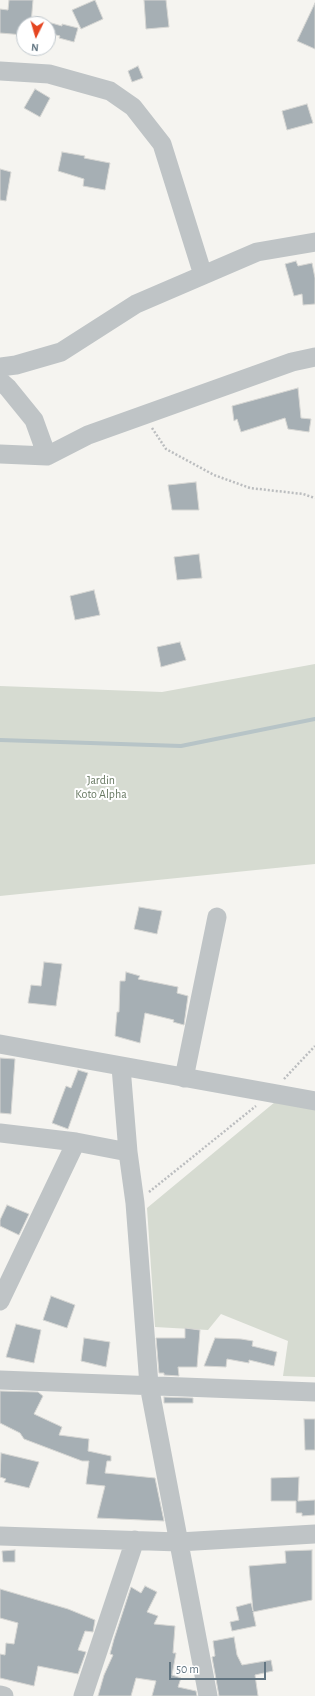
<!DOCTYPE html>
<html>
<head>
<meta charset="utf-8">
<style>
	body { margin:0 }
	#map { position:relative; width:315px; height:1696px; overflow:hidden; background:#f5f4f0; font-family:"Alegreya Sans",sans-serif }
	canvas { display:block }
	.north { position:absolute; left:16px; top:16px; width:40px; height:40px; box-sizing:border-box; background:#fff; border:1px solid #c1c8cd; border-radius:50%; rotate:185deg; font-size:11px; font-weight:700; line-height:16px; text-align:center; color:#637682 }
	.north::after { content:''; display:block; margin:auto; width:14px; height:18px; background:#e54520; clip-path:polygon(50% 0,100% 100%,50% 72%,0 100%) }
	.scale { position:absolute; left:169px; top:1662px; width:97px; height:18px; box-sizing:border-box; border:2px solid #637682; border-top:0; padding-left:5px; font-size:12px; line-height:14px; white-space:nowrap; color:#637682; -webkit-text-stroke:3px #fff; paint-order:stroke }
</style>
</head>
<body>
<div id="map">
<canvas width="315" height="1696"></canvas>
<div class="north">N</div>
<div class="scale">50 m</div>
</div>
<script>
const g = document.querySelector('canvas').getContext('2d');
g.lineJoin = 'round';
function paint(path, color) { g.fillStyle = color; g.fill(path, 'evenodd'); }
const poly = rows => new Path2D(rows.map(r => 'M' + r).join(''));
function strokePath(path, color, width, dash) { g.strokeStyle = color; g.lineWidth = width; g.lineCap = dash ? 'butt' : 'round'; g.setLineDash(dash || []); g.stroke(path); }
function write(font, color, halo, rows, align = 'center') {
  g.font = font + ' "Alegreya Sans",sans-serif'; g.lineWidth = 4; g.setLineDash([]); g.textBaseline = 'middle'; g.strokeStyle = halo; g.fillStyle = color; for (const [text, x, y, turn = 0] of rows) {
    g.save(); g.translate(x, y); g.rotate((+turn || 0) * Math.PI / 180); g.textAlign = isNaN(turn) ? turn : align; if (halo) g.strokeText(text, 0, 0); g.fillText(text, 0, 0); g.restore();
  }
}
const green = poly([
	[315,664,315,864,0,896,0,686,162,692],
	[275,1102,315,1110,315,1377,283,1376,288,1341,221,1314,208,1330,155,1327,147,1208]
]);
const stream = poly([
	[0,740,181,746,315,719]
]);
const building = poly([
	[9,0,33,0,31,24,24,24,24,35,0,33,0,9,8,10,9,0],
	[95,0,103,19,81,29,72,10,95,0],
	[144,0,166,0,169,27,146,29,144,0],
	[315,3,315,49,297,41,315,3],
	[48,22,62,26,62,24,78,28,74,42,59,38,60,36,48,33,48,22],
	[138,66,143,78,132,82,128,71,138,66],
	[35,89,50,98,40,117,24,108,35,89],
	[307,104,313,123,287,130,282,111,307,104],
	[62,152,85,156,84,158,110,163,105,190,83,186,84,179,58,171,62,152],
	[0,169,11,172,6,201,0,200,0,169],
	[296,261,298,266,312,263,315,278,315,304,303,305,302,294,294,296,285,264,296,261],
	[298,388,301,418,311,419,309,432,288,429,285,418,241,432,237,419,234,421,232,406,298,388],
	[196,482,199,510,172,510,168,485,196,482],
	[199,554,202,578,177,580,174,557,199,554],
	[94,590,100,615,75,620,70,596,94,590],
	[180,642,186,660,161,667,157,647,180,642],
	[139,907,162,911,157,934,134,929,139,907],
	[44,962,62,964,56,1006,28,1003,31,985,41,986,44,962],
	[126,972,140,976,138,979,178,987,177,993,188,996,184,1025,173,1022,174,1020,145,1013,140,1043,115,1036,117,1012,119,1012,120,981,125,981,126,972],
	[0,1058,15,1059,11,1114,0,1113,0,1058],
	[78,1070,88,1073,68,1129,52,1123,66,1086,71,1088,78,1070],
	[7,1205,29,1214,19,1235,0,1226,0,1220,7,1205],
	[51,1296,75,1305,67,1328,43,1320,51,1296],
	[16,1324,41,1330,34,1363,6,1357,16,1324],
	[185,1328,200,1330,197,1367,178,1367,179,1376,164,1375,164,1373,159,1373,156,1338,185,1338,185,1328],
	[84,1338,110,1342,106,1367,81,1361,84,1338],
	[215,1338,241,1339,253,1341,252,1346,277,1352,274,1366,249,1360,249,1363,227,1359,226,1367,204,1366,215,1338],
	[0,1391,38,1392,43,1396,34,1414,62,1427,59,1435,89,1439,88,1451,111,1456,111,1461,107,1461,105,1473,155,1478,164,1521,97,1518,105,1486,86,1484,89,1461,82,1461,24,1439,20,1433,0,1423,0,1391],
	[164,1397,193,1398,193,1403,164,1403,164,1397],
	[304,1419,315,1419,315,1450,305,1450,304,1419],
	[1,1453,39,1462,29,1488,4,1482,6,1479,0,1477,1,1453],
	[299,1477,298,1501,315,1500,315,1515,302,1516,302,1513,296,1513,296,1501,271,1501,271,1478,299,1477],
	[15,1550,15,1562,3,1562,2,1551,15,1550],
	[312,1550,312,1600,253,1612,256,1626,232,1631,230,1622,239,1620,236,1607,251,1603,253,1611,249,1566,286,1563,285,1551,312,1550],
	[145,1586,157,1592,147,1612,158,1616,154,1624,175,1626,173,1653,176,1653,172,1675,181,1678,178,1687,196,1691,197,1696,152,1696,156,1681,136,1678,131,1696,98,1696,104,1675,113,1655,110,1654,114,1639,131,1587,141,1593,145,1586],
	[0,1589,68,1609,95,1620,93,1632,85,1631,78,1650,86,1652,78,1674,38,1666,34,1686,0,1678,0,1654,5,1655,6,1643,14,1644,18,1623,0,1618,0,1589],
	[234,1637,237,1655,242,1665,271,1660,273,1671,255,1675,258,1696,219,1696,212,1657,215,1656,213,1641,234,1637]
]);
const path = poly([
	[152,428,166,449,214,475,250,488,303,494,315,498],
	[284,1079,315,1046],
	[149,1192,256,1106]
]);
const minor = poly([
	[0,71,49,74,110,91,133,107,162,144,203,275],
	[0,367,16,365,61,352,136,304,257,252,315,242],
	[0,381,8,388,34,420,47,456],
	[0,454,47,456,88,435,292,362,315,357],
	[0,1044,315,1101],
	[121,1067,128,1152,135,1203,149,1385,208,1696],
	[184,1078,217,917],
	[0,1133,76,1142,128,1152],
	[0,1301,76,1142],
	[0,1380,315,1392],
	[0,1536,179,1542,315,1534],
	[0,1695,4,1696],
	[83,1696,135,1540]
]);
const parkNames = [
	["Jardin",101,780],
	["Koto Alpha",101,794]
];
paint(green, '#d6dbd1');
strokePath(stream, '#b7c4c7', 4);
paint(building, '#a6afb4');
strokePath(building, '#d6d6d3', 1);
strokePath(path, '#bbbdbf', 2.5, [2, 2]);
strokePath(minor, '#bfc4c6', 19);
write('12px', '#687962', '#fff', parkNames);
</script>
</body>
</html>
